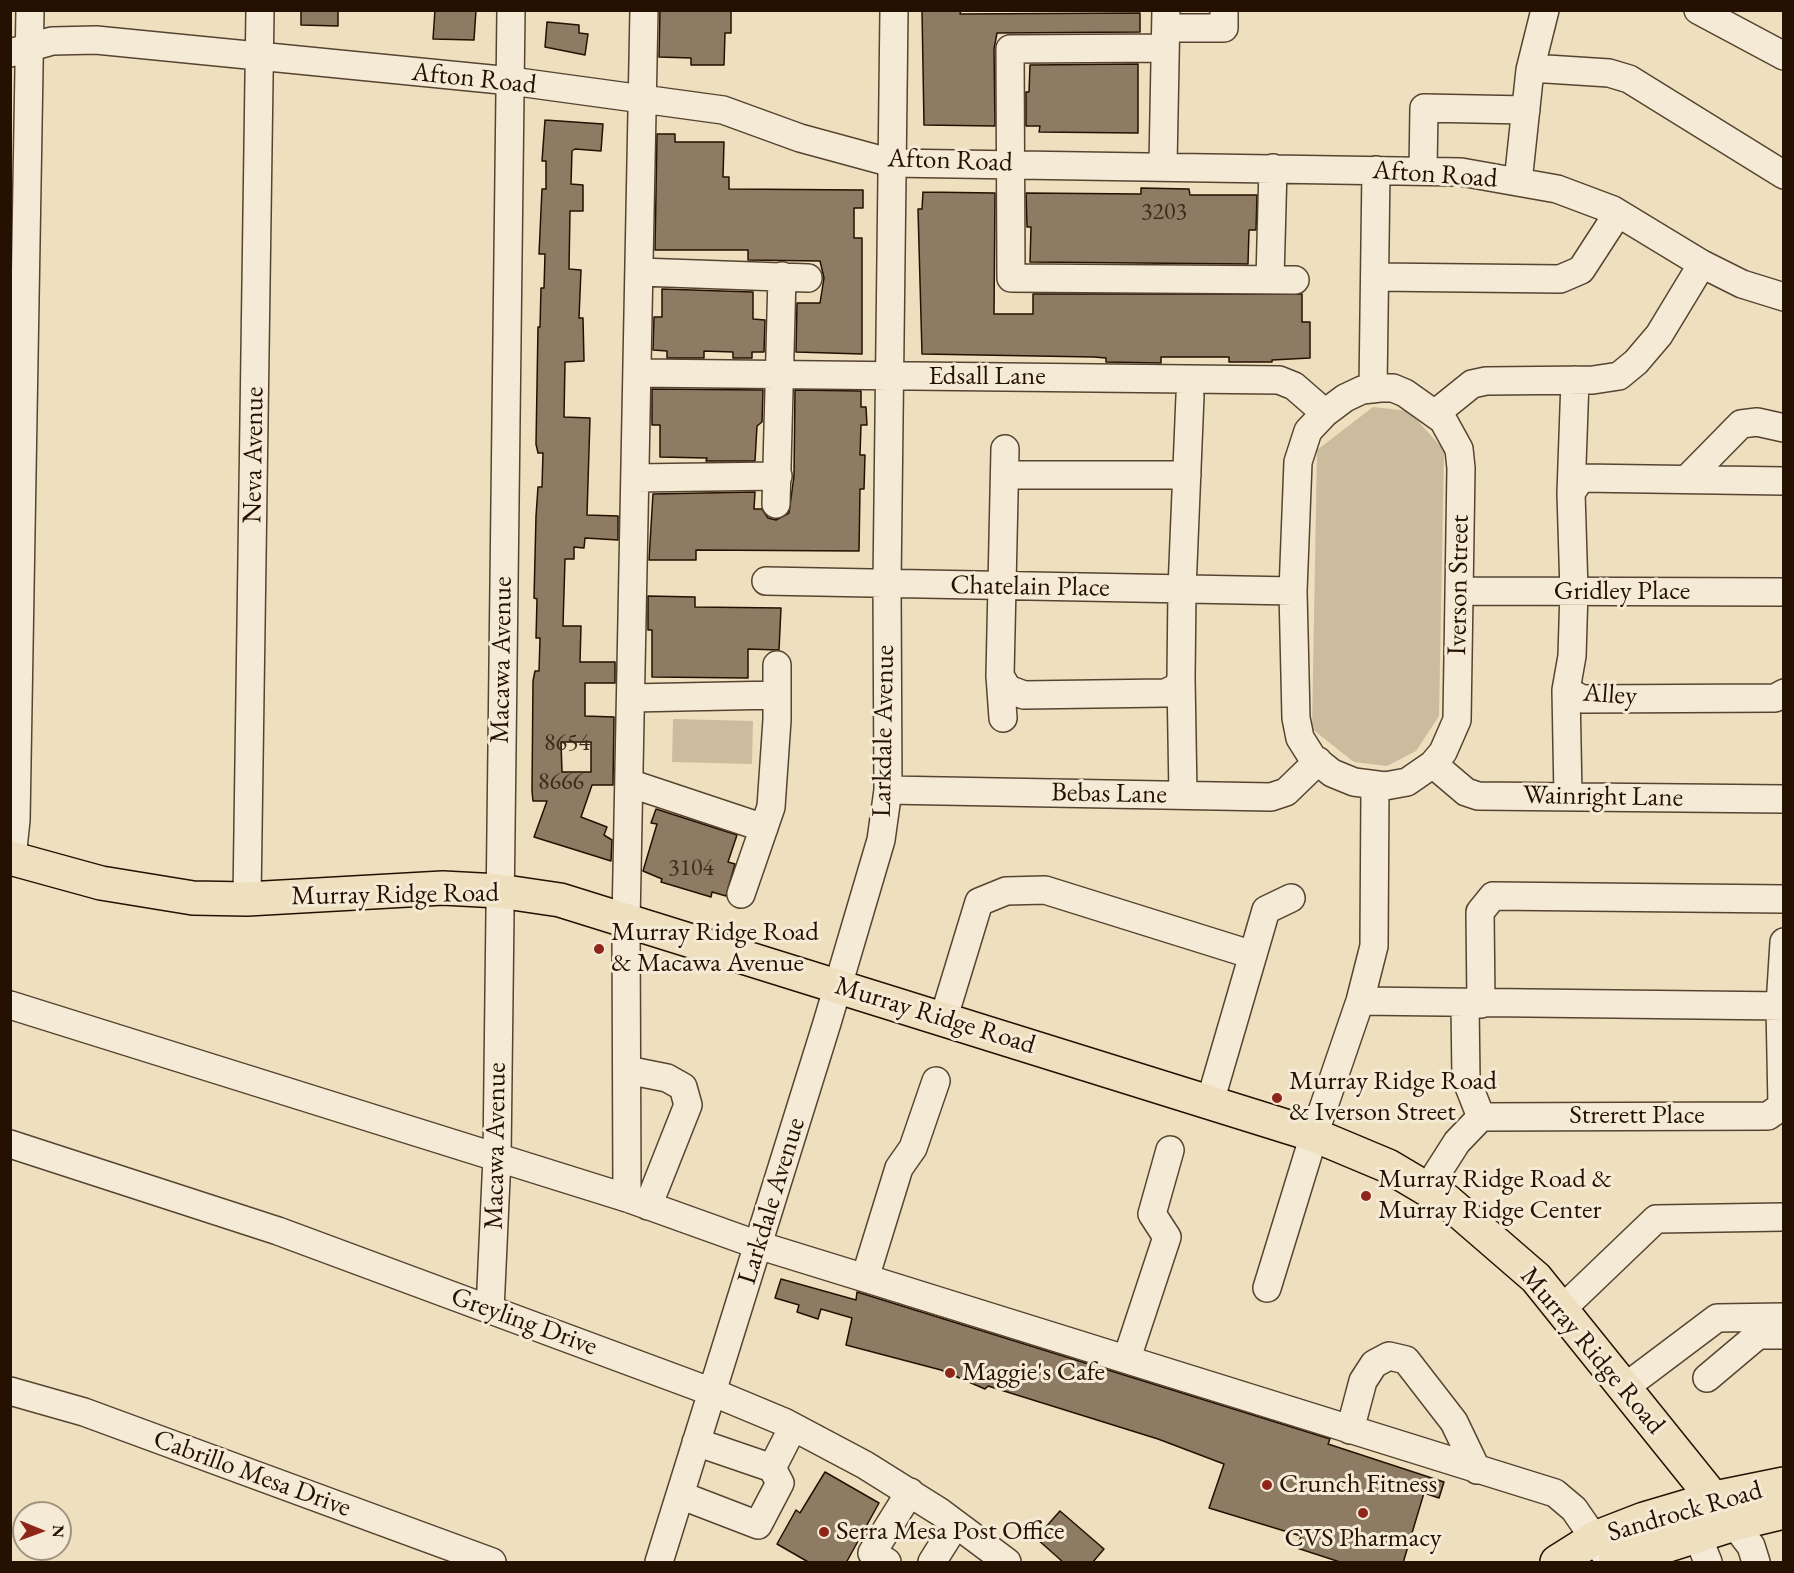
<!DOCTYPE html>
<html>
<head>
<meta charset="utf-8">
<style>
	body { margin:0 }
	#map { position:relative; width:1794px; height:1573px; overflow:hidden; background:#eedfbe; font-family:"EB Garamond",serif }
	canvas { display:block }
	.frame { position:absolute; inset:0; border:12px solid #241101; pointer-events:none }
	.north { position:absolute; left:12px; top:1501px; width:60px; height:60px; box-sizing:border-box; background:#f4ead5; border:2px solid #a19380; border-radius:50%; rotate:91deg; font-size:16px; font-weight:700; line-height:24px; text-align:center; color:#241101 }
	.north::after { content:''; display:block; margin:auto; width:21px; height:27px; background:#8f2418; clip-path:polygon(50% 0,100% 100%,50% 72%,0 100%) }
</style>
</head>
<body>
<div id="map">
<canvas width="1794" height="1573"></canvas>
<div class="frame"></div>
<div class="north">N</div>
</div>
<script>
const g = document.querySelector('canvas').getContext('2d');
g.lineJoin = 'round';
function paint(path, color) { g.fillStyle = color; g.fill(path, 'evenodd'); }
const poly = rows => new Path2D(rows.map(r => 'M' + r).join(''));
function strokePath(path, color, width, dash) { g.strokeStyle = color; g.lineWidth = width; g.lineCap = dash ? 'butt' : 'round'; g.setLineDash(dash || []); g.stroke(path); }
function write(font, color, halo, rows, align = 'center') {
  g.font = font + ' "EB Garamond",serif'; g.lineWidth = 6; g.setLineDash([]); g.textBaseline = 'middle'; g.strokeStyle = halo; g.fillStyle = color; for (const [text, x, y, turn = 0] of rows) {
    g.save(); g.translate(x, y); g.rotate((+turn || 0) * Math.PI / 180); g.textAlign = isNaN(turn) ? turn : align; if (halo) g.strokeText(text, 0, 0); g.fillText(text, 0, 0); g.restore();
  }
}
const green = poly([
	[1373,407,1409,411,1444,450,1439,716,1416,751,1387,766,1354,762,1312,729,1317,450],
	[673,719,753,721,752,764,672,762]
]);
const building = poly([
	[301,10,338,10,338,26,301,25,301,10],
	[435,10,476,10,474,40,433,39,435,10],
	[660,10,731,10,731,33,725,33,724,65,691,65,691,58,659,57,660,10],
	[922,10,961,10,960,14,1140,13,1140,32,997,33,994,49,995,126,924,125,922,10],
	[547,22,579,25,579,33,588,34,585,55,545,47,547,22],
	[1138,64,1138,133,1039,132,1040,126,1026,126,1026,92,1029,92,1030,65,1138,64],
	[545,120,603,124,601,151,575,149,572,151,571,184,583,185,583,211,570,211,569,269,581,270,579,318,583,318,584,361,565,362,564,417,590,418,587,515,618,516,618,540,585,538,584,548,574,547,574,559,565,559,563,626,581,626,580,662,615,662,615,683,585,683,585,716,614,717,613,785,592,785,581,817,607,827,604,835,612,840,611,861,534,837,547,801,533,801,532,791,533,681,535,671,539,671,540,638,536,638,537,599,534,598,536,516,538,487,542,487,543,453,538,453,536,444,538,327,540,327,541,288,544,288,545,254,539,254,542,189,546,189,546,161,542,161,545,120],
	[561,742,591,742,591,772,562,772,561,742],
	[657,134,675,134,675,142,724,142,723,177,729,177,729,189,863,190,863,208,854,208,854,238,862,238,862,354,796,352,797,303,820,303,824,278,820,261,748,260,748,250,655,250,657,134],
	[1141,188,1189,189,1190,195,1257,195,1256,230,1249,230,1248,264,1030,262,1031,227,1027,227,1026,193,1141,194,1141,188],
	[923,192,995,193,994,314,1033,314,1033,294,1302,294,1302,322,1310,322,1310,358,1272,360,1272,362,1229,362,1229,357,1161,357,1161,363,1106,362,1106,358,1094,357,922,354,918,209,922,209,923,192],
	[662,289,753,292,753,319,765,320,764,352,752,352,752,358,733,358,733,352,704,351,704,358,667,358,667,351,653,350,654,317,662,317,662,289],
	[652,389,763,390,762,422,757,426,755,461,706,461,707,458,660,457,660,425,652,425,652,389],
	[795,390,861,391,861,407,866,407,867,425,861,425,860,455,865,455,864,489,860,489,859,551,696,550,696,560,649,560,653,494,755,492,754,509,762,509,768,518,776,520,789,513,794,476,795,390],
	[648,596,695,597,695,607,781,608,779,650,748,649,748,678,652,677,652,630,648,630,648,596],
	[656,809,737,835,728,862,735,864,726,896,712,892,711,897,661,882,662,879,643,871,657,824,651,823,656,809],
	[781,1279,856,1300,857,1292,1330,1439,1328,1444,1444,1482,1439,1498,1424,1493,1403,1563,1343,1563,1297,1548,1301,1536,1209,1508,1224,1464,1158,1439,988,1386,985,1389,941,1370,846,1345,852,1318,821,1309,818,1319,797,1312,799,1305,775,1298,781,1279],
	[825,1472,879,1503,846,1563,810,1563,777,1544,796,1510,800,1513,825,1472],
	[1060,1511,1104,1549,1092,1563,1064,1563,1036,1538,1060,1511]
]);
const minor = poly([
	[1698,10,1784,56],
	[1166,28,1224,28,1224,10],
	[1165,48,1010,49,1011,278,1295,280],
	[10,53,52,41,96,40,511,81,723,110,800,138,892,163,1461,172,1557,189,1613,210,1702,264,1742,284,1784,297],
	[1531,68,1609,73,1629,79,1784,175],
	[1163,165,1166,10],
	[1423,171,1424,108,1526,110],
	[1518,182,1530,70,1545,10],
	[640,272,808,278],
	[1375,277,1560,279,1581,270,1618,213],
	[1270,279,1273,168],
	[638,373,1279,380,1294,386,1325,413],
	[1380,388,1393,388,1405,393,1443,420,1459,449,1461,468,1457,720,1443,752,1433,764,1407,782,1385,786,1354,782,1332,773,1312,757,1300,738,1296,718,1293,591,1298,462,1308,431,1325,413,1345,398,1362,390,1380,388],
	[1373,389,1376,170],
	[1436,413,1472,384,1486,381,1593,380,1619,376,1636,362,1659,335,1702,264],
	[1005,449,1000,676,1008,689,1024,695,1165,693,1178,687,1181,678,1182,589,1190,396],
	[1005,475,1187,475],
	[636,478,778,476],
	[1687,479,1741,424,1757,422,1784,428],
	[1784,481,1581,478,1571,493,1574,591,1572,656,1566,690,1582,699,1775,698,1784,693],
	[1571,493,1575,380],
	[776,504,782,276],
	[766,581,1293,591],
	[1460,591,1784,592],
	[1000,676,1003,718],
	[1181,678,1183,795],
	[1566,690,1568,797],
	[631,698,777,695],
	[1433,764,1466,792,1478,796,1784,799],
	[629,783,764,828],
	[888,790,1271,797,1286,792,1318,761],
	[12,858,16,820,30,10],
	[741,894,771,807,777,720,777,665],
	[247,899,260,10],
	[1360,1001,1784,1006],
	[1465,1004,1466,1079,1481,1117],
	[1481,1004,1480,912,1493,896,1784,899],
	[10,1005,627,1198,758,1245,865,1278,1555,1493,1574,1509,1605,1554],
	[943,1020,979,902,1006,891,1045,890,1253,955],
	[627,1070,667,1078,683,1087,688,1105,648,1206],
	[1210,1102,1266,910,1291,898],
	[10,1144,278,1231,712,1392,784,1422,865,1465,940,1512,1007,1562],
	[1427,1189,1457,1142,1481,1117,1768,1116,1782,1106,1780,1006,1784,942],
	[627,1198,626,922,644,10],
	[865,1278,899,1168,913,1148,936,1081],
	[1267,1288,1314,1135,1360,1001,1374,946,1375,786],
	[490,1310,497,1157,511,10],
	[1561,1310,1656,1219,1784,1217],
	[1127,1358,1167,1237,1152,1214,1170,1150],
	[1707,1378,1758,1335,1784,1335],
	[1624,1388,1717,1318,1784,1317],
	[10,1391,84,1412,492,1562],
	[1350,1430,1363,1381,1374,1364,1389,1356,1406,1360,1454,1422,1477,1470],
	[696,1442,772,1468],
	[680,1495,758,1525,780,1483,772,1468,793,1427],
	[1734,1524,1751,1546,1756,1562],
	[1698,1537,1708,1562],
	[659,1562,827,1023,881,840,888,790,887,585,894,10],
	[887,1562,872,1553,910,1492],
	[932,1562,956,1524]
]);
const major = poly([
	[10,858,101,883,193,898,247,899,443,888,499,891,560,900,1314,1135,1388,1166,1447,1201,1536,1278,1734,1524],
	[1557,1562,1595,1538,1644,1519,1715,1498,1784,1484],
	[1615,1562,1734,1524,1784,1512]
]);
const markers = [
	[599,949,6,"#8f2418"],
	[1277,1098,6,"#8f2418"],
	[1366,1196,6,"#8f2418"],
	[950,1373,6,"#8f2418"],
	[1267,1485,6,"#8f2418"],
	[1363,1513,6,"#8f2418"],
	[824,1532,6,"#8f2418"]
];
const numberNames = [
	["3203",1164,212],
	["8654",567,743],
	["8666",561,782],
	["3104",691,868]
];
const streetNames = [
	["Afton Road",474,79,6],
	["Afton Road",950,161,2],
	["Afton Road",1435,175,4],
	["Edsall Lane",987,377],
	["Neva Avenue",254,455,-89],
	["Iverson Street",1459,585,-89],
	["Chatelain Place",1030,587,1],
	["Gridley Place",1622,592],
	["Macawa Avenue",502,660,-89],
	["Alley",1610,695,4],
	["Larkdale Avenue",884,731,-89],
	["Bebas Lane",1109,794,1],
	["Wainright Lane",1603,797,1],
	["Murray Ridge Road",395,895,-1],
	["Murray Ridge Road",935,1016,17],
	["Strerett Place",1637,1116],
	["Macawa Avenue",496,1146,-89],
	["Larkdale Avenue",772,1201,-73],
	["Greyling Drive",524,1322,20],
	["Murray Ridge Road",1592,1351,50],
	["Cabrillo Mesa Drive",252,1474,20],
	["Sandrock Road",1685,1512,-16]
];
const poiNames = [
	["Murray Ridge Road",611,933],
	["& Macawa Avenue",611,964],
	["Murray Ridge Road",1289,1082],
	["& Iverson Street",1289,1113],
	["Murray Ridge Road &",1378,1180],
	["Murray Ridge Center",1378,1211],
	["Maggie's Cafe",962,1373],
	["Crunch Fitness",1279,1485],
	["Serra Mesa Post Office",836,1532],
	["CVS Pharmacy",1363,1539,"center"]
];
paint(green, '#ccbc9e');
paint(building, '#8d7c63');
strokePath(building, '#241101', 1.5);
strokePath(minor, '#564430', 30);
strokePath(major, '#241101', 36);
strokePath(minor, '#f4ead5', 27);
strokePath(major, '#eedfbe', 33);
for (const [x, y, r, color] of markers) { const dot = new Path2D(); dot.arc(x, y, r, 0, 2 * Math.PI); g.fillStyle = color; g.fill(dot); strokePath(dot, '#f4ead5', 2); }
write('24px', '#3e2c1a', null, numberNames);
write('27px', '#241101', '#f4ead5', streetNames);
write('27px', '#241101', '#f4ead5', poiNames, 'left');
</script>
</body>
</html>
